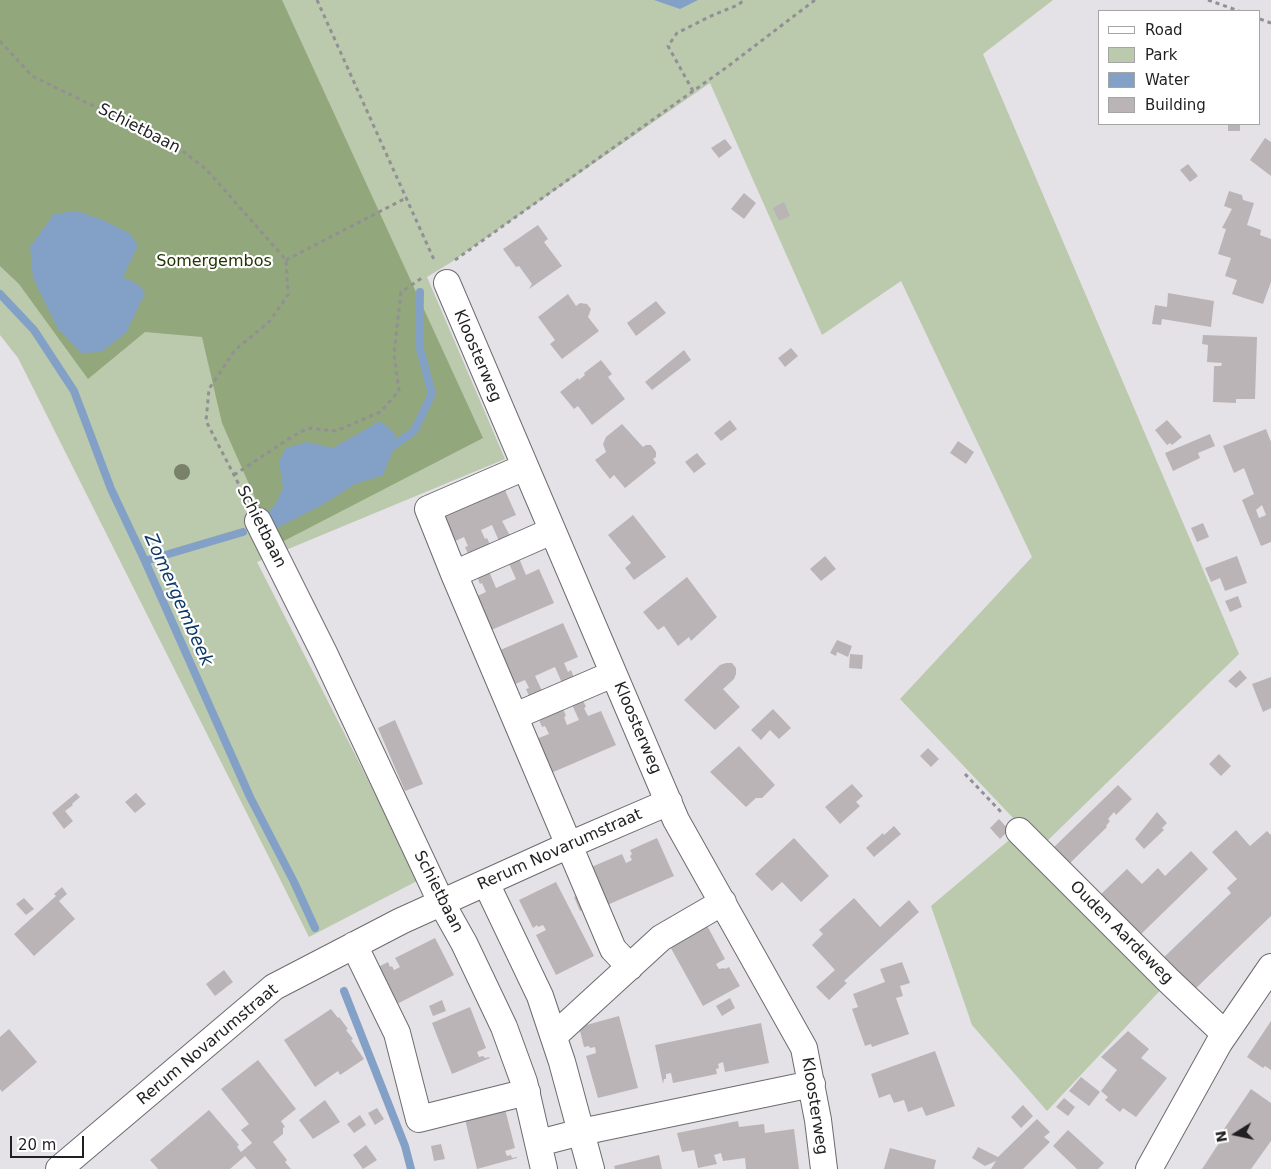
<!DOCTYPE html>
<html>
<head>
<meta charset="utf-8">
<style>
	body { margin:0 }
	#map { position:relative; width:1271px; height:1169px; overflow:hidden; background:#e4e2e7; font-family:"DejaVu Sans",sans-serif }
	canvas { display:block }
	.legend { position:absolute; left:1098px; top:10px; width:162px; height:115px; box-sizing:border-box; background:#fff; border:1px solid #a6a5a6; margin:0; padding:6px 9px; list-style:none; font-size:15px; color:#201f21 }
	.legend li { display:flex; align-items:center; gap:10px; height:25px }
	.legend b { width:25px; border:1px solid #a6a5a6 }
	.north { position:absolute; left:1211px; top:1109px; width:50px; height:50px; -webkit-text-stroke:4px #fff; paint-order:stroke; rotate:260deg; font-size:14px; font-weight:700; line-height:20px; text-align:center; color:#201f21 }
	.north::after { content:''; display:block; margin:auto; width:18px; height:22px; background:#201f21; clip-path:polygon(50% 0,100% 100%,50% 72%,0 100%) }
	.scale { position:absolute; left:10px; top:1136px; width:74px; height:22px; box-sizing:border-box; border:2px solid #201f21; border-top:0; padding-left:6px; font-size:15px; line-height:18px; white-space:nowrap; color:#201f21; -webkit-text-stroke:4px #fff; paint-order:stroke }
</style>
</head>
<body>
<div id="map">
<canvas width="1271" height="1169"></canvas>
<ul class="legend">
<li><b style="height:6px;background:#fff"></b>Road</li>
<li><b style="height:14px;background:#bbc9ad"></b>Park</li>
<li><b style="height:14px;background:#83a1c7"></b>Water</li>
<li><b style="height:14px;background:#bab4b7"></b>Building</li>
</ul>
<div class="north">N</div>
<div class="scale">20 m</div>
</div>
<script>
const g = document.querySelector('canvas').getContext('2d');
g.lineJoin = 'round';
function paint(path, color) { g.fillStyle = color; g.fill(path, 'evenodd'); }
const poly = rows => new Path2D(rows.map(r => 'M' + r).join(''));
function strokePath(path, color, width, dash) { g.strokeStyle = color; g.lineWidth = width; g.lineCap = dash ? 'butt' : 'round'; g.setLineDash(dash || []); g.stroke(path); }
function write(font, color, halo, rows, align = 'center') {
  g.font = font + ' "DejaVu Sans",sans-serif'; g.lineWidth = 4.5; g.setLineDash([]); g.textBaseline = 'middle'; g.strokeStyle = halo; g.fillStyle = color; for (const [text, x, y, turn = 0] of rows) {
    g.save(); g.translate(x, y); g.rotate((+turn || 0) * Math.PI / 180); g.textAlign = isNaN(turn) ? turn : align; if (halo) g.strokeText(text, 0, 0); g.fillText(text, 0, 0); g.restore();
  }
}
const green = poly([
	[0,0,1053,0,983,54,1239,654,1041,847,1169,981,1047,1111,972,1025,931,906,1021,830,1035,841,900,699,1032,557,901,281,822,335,710,83,450,263,427,277,505,459,257,562,419,880,309,937,18,358,0,335]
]);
const forest = poly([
	[0,0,282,0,483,438,276,545,222,423,202,337,145,332,88,379,19,284,0,266]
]);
const water = poly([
	[654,0,698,0,680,9],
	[77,211,103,220,129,233,138,245,123,277,139,285,145,293,126,333,101,352,81,353,58,329,33,278,30,247,54,214],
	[380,421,396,434,391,455,383,475,355,484,322,505,273,530,265,514,275,505,283,488,279,461,286,448,307,442,333,448]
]);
const stream = poly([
	[0,294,34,330,74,391,111,489,145,561,250,797,294,882,315,928],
	[387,450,414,431,432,394,419,345,420,292],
	[145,561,243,532],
	[344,991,405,1146,411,1169]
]);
const building = poly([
	[1228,124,1240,124,1240,131,1228,131],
	[1265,138,1271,142,1271,176,1250,160],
	[725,139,732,148,719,158,711,148],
	[1188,164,1198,176,1190,182,1180,170],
	[1229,191,1242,195,1243,200,1254,203,1247,225,1261,230,1260,235,1271,239,1271,282,1263,304,1232,294,1237,280,1225,276,1231,258,1218,254,1226,229,1222,228,1232,209,1224,206],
	[744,193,756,203,744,219,731,209],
	[784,202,790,216,779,221,773,208],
	[538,225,548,239,544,242,562,266,529,289,532,284,519,266,516,267,503,249],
	[1168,293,1214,301,1211,327,1162,319,1161,325,1152,324,1155,305,1167,307],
	[568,294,576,306,580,303,587,304,591,309,588,317,599,331,562,359,550,344,555,340,538,317],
	[656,301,666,313,636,336,627,323],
	[1203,335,1257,337,1255,399,1236,399,1236,403,1213,402,1214,366,1221,366,1222,363,1207,362,1208,345,1202,344],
	[791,348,798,356,785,367,778,358],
	[684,350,691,360,652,390,645,382],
	[601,360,612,374,608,377,625,399,592,425,578,406,574,409,560,392,578,378,579,380,585,375,584,373],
	[730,420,737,429,721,441,714,433],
	[1167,420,1182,437,1172,445,1170,443,1167,445,1155,430],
	[622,424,643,447,646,445,651,445,656,452,656,457,653,459,656,463,625,488,614,475,610,479,595,460,606,452,603,444,606,437],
	[1266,429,1271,442,1271,542,1261,546,1242,500,1254,494,1244,468,1234,473,1223,446],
	[1262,505,1266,515,1259,518,1256,510],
	[1210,434,1215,446,1198,453,1200,458,1173,471,1165,453],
	[958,441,974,452,966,464,950,453],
	[697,453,706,464,694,473,685,462],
	[501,481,516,515,502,521,514,543,502,548,492,525,481,530,485,539,487,538,493,551,471,561,465,547,468,546,464,537,451,543,437,509],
	[633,515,666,557,634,580,625,568,631,563,608,535],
	[1203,523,1209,537,1197,542,1191,528],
	[516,551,526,575,539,569,554,603,489,631,475,597,486,592,482,583,480,584,474,569,486,564,496,588,516,579,505,555],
	[825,556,836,569,821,581,810,569],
	[1237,556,1247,583,1225,591,1220,578,1211,582,1205,568],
	[687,577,717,617,691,641,689,637,678,646,664,626,658,630,643,612],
	[1238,596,1242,607,1230,612,1225,601],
	[563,623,578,657,564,663,568,672,571,670,577,685,565,690,555,667,535,676,545,697,532,703,526,689,529,688,525,680,513,685,498,651],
	[837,640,852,646,848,657,837,652,836,656,830,653],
	[850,654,863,655,862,669,849,668],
	[726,663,732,663,736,668,736,674,734,679,723,689,740,707,715,730,684,700,720,665],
	[1240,670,1247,678,1236,688,1228,681],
	[1271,677,1271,708,1263,712,1252,684],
	[579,692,586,707,584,708,588,716,601,711,616,745,551,773,536,739,549,734,545,726,542,727,535,710,559,700,566,716,564,717,567,725,579,720,568,696],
	[773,709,791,728,779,739,770,730,761,740,751,730],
	[395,720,423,784,405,791,378,728],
	[739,746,775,785,762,798,756,798,746,807,710,772],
	[928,748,939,759,931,767,920,756],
	[1219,754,1231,766,1221,776,1209,764],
	[852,784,863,796,856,802,860,806,840,824,825,807],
	[1118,785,1132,799,1116,815,1114,812,1108,819,1110,821,1106,826,1107,827,1067,866,1051,850],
	[76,793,80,797,72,804,73,805,65,811,73,821,64,829,52,813],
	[136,793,146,804,135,813,125,802],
	[1157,812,1167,823,1162,828,1164,830,1144,849,1135,839],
	[999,819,1009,830,1000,839,990,828],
	[894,826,901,834,874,857,866,848,883,833,884,835],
	[1236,830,1250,846,1267,831,1271,835,1271,916,1193,991,1162,959,1231,893,1227,888,1237,879,1212,852],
	[657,838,674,876,598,909,582,871,622,854,626,863,632,860,630,856,632,854,630,850],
	[794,838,829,876,801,902,782,882,772,891,755,874],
	[1191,851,1208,869,1137,938,1097,898,1127,869,1142,884,1158,868,1165,876],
	[556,882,594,956,556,975,536,935,546,930,543,925,538,927,537,925,533,928,519,900],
	[62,887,67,894,59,901,75,919,34,956,14,934,56,896,54,894],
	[584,893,590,906,580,911,574,897],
	[24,898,34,909,26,915,16,904],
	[854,898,880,927,909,900,919,912,844,981,847,983,829,1000,816,987,835,970,812,945,823,934,819,930],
	[704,920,725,959,716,964,719,969,724,968,725,969,729,967,740,986,703,1006,667,941],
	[435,938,454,975,387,1009,368,972,388,962,390,967,392,966,394,970,400,967,395,958],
	[902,962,910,983,900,986,903,996,896,998,909,1034,872,1047,871,1044,865,1046,852,1009,858,1007,853,994,885,982,880,969],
	[224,970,233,982,215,996,206,984],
	[730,998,735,1008,722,1016,716,1006],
	[442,1000,446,1011,433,1016,429,1006],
	[470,1007,486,1048,477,1052,479,1057,483,1056,485,1058,489,1057,490,1058,452,1074,432,1023],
	[331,1009,338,1018,339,1017,348,1029,346,1030,353,1039,351,1040,364,1059,340,1075,338,1071,315,1087,284,1040],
	[619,1016,638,1088,598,1098,586,1056,596,1053,595,1047,590,1048,589,1046,584,1047,579,1027],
	[1271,1021,1271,1070,1265,1066,1263,1068,1247,1057],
	[761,1023,769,1063,725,1072,723,1062,718,1064,719,1068,716,1069,717,1074,673,1083,671,1073,666,1074,666,1079,664,1079,663,1084,655,1045],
	[9,1029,37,1062,2,1092,0,1089,0,1037],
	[1128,1031,1149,1049,1141,1058,1167,1078,1136,1117,1123,1108,1120,1112,1105,1100,1108,1097,1101,1091,1117,1070,1101,1057],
	[935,1051,955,1106,926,1116,922,1107,908,1112,904,1100,894,1103,890,1094,879,1098,871,1074],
	[258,1060,296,1109,281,1121,285,1127,283,1128,283,1134,273,1142,287,1160,285,1162,291,1169,256,1169,245,1156,230,1169,158,1169,150,1160,209,1110,239,1145,237,1147,241,1152,252,1143,241,1130,249,1124,221,1089],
	[1081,1077,1100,1092,1089,1106,1069,1091],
	[1251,1089,1271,1103,1271,1141,1251,1169,1202,1169,1223,1137,1220,1135],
	[1064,1098,1075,1107,1068,1116,1056,1107],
	[325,1100,340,1122,313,1139,299,1120],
	[504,1105,515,1148,505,1151,507,1156,511,1155,512,1158,517,1157,517,1158,477,1169,464,1115],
	[1023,1105,1033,1116,1021,1128,1011,1117],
	[377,1108,384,1119,375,1125,368,1113],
	[360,1115,366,1125,354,1133,347,1124],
	[1037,1119,1050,1132,1044,1137,1050,1142,1023,1169,991,1169,996,1161,985,1166,972,1158,978,1147,998,1157],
	[738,1121,739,1127,764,1124,765,1133,794,1129,799,1169,746,1169,745,1158,723,1161,721,1153,714,1155,717,1164,698,1168,694,1150,682,1152,677,1133],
	[1068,1130,1104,1163,1098,1169,1077,1169,1053,1146],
	[441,1144,445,1159,434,1161,431,1146],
	[366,1145,377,1160,363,1169,353,1155],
	[890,1148,936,1160,934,1169,884,1169],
	[659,1155,662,1169,615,1169,614,1166]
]);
const path = poly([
	[317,0,435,262],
	[1208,0,1239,11],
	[1260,19,1271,23],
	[0,41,32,76,176,146,206,169,286,260,288,295,269,322,235,350,209,389,206,421,247,500],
	[693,91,668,46,677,33,711,16,738,5,744,0],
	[286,260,406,198],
	[455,260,727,67,815,0],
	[234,475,290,438,308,428,336,431,380,412,399,391,394,354,401,292,422,278],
	[965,774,1002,813]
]);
const minor = poly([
	[447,283,676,820,804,1048,818,1120,824,1169],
	[525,467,428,509,454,574,552,531],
	[258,521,324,653,441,902,464,943,504,1027,524,1082,544,1169],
	[454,574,613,949,630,967],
	[515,716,613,674],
	[1019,831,1168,980,1225,1034],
	[486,883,540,996,562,1062,591,1169],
	[354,945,397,1033,419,1119,527,1092],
	[554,1036,661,938,723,902],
	[539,1143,581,1132,812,1084],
	[59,1169,274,987,401,921,569,845,669,802],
	[1149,1169,1219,1043,1271,967]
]);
const trees = [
	[182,472]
];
const streetNames = [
	["Schietbaan",139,129,27],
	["Kloosterweg",477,356,67],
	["Schietbaan",261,527,63],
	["Kloosterweg",637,728,67],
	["Rerum Novarumstraat",560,850,-24],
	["Schietbaan",438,892,63],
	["Ouden Aardeweg",1121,933,45],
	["Rerum Novarumstraat",208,1045,-40],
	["Kloosterweg",814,1106,81]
];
const parkNames = [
	["Somergembos",214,262]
];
const waterNames = [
	["Zomergembeek",178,600,66]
];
paint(green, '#bbc9ad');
paint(forest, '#92a77b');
paint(water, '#83a1c7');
strokePath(stream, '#83a1c7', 8);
paint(building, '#bab4b7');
strokePath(minor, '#6d6b70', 28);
strokePath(path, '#929094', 3, [4, 4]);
strokePath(minor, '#fff', 26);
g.fillStyle = '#798268';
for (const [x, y] of trees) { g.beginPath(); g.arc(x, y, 8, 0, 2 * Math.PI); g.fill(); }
write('16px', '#201f21', '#fff', streetNames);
write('16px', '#213401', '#fff', parkNames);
write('italic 18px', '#0d3968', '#fff', waterNames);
</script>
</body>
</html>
